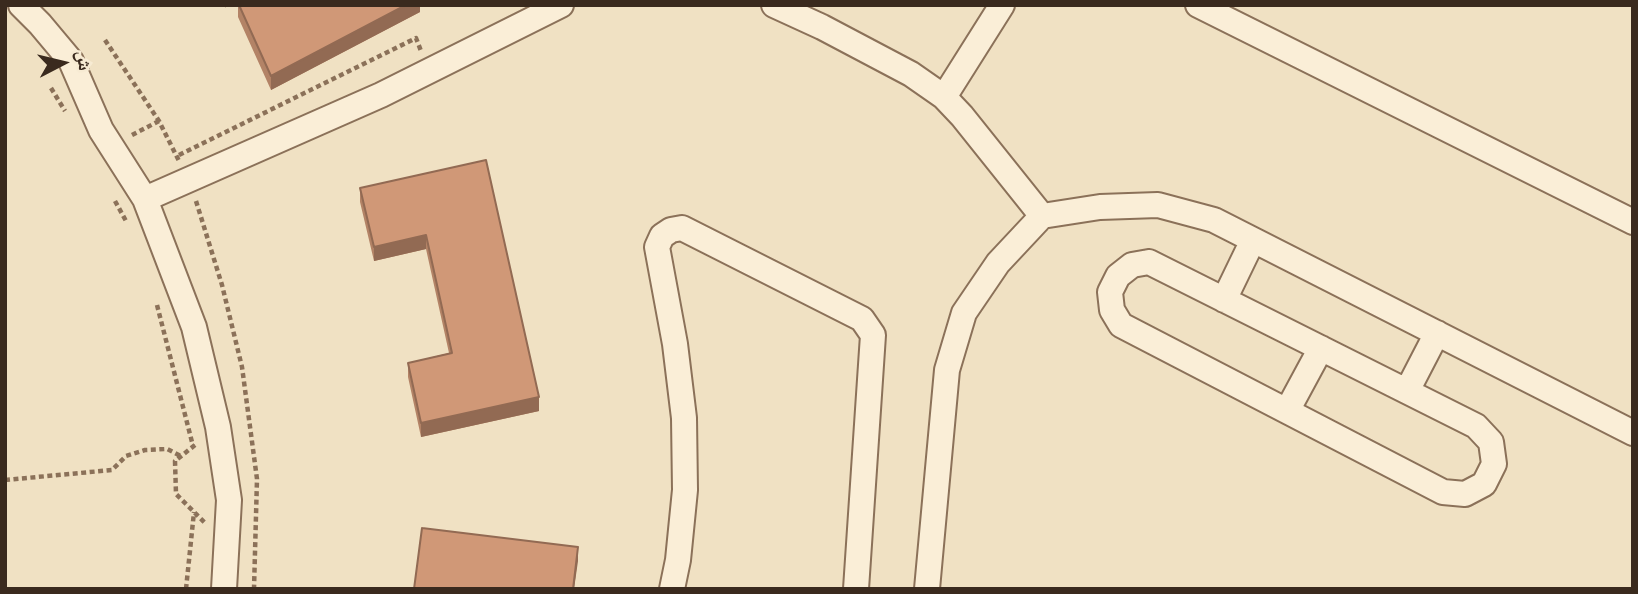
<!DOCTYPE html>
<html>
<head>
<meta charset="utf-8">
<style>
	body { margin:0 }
	#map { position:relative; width:1638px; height:594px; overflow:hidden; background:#f0e1c3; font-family:"Times New Roman","Noto Naskh Arabic",serif }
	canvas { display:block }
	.frame { position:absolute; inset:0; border:7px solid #3a2a1e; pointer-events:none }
	.north { position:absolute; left:28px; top:28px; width:70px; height:70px; -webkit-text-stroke:5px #f7ebd3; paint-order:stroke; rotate:83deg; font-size:19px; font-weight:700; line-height:28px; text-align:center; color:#3a2a1e }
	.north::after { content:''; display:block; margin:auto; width:24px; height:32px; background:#3a2a1e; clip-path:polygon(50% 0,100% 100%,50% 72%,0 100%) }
</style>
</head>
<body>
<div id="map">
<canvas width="1638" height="594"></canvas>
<div class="frame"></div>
<div class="north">ش</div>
</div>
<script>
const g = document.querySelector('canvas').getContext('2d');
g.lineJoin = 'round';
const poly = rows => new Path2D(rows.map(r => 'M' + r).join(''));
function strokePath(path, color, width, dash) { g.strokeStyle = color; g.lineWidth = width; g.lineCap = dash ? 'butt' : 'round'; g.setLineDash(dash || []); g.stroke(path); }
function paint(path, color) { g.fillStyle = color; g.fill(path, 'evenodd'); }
const path = poly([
	[226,5,227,6],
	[105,40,159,121,179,161],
	[51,88,65,111],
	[132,135,159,121],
	[179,155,416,38,421,51],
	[115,201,126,221],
	[196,201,222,285,242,367,257,479,254,589],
	[157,305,193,446],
	[195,445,175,461,176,494,205,523],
	[5,480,112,470,126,456,145,450,167,449,181,456],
	[186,589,194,512]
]);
const minor = poly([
	[21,5,40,24,71,61,101,130,145,199,194,327,218,427,229,500,224,589],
	[774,5,822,27,911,74,944,97,962,116,1042,216],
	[1198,5,1633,222],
	[944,97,1002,5],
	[145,199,381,95,561,5],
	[1149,262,1476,426,1491,442,1494,464,1484,484,1465,494,1443,492,1121,325,1112,310,1110,292,1118,276,1132,265,1149,262],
	[1224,300,1253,240],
	[1407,391,1437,333],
	[1287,411,1321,348],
	[672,589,678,560,685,490,684,418,675,344,657,247,662,236,671,230,682,228,862,319,873,335,856,589],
	[927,589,947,370,964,313,998,263,1042,216,1100,207,1158,205,1214,220,1633,433]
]);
const wall = poly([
	[238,5,420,5,420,12,271,90,238,17],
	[486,160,539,411,421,437,408,377,408,363,449,353,426,249,374,261,360,202,360,188]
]);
const shadedWall = poly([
	[406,5,420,5,420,12,271,90,271,76],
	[426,235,426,249,374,261,374,247],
	[539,397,539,411,421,437,421,423],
	[578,547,578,561,574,589,573,589]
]);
const building = poly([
	[239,5,406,5,271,76,239,5],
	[486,160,539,397,421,423,408,363,452,353,426,235,374,247,360,188,486,160],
	[422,528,578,547,573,589,414,589,422,528]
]);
strokePath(minor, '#8b7159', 28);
strokePath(path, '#8b7159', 4.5, [5, 3.5]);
strokePath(minor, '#faeed7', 24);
paint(wall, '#b38366');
paint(shadedWall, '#926a53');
paint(building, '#d09877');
strokePath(building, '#926a53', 2);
</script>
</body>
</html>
